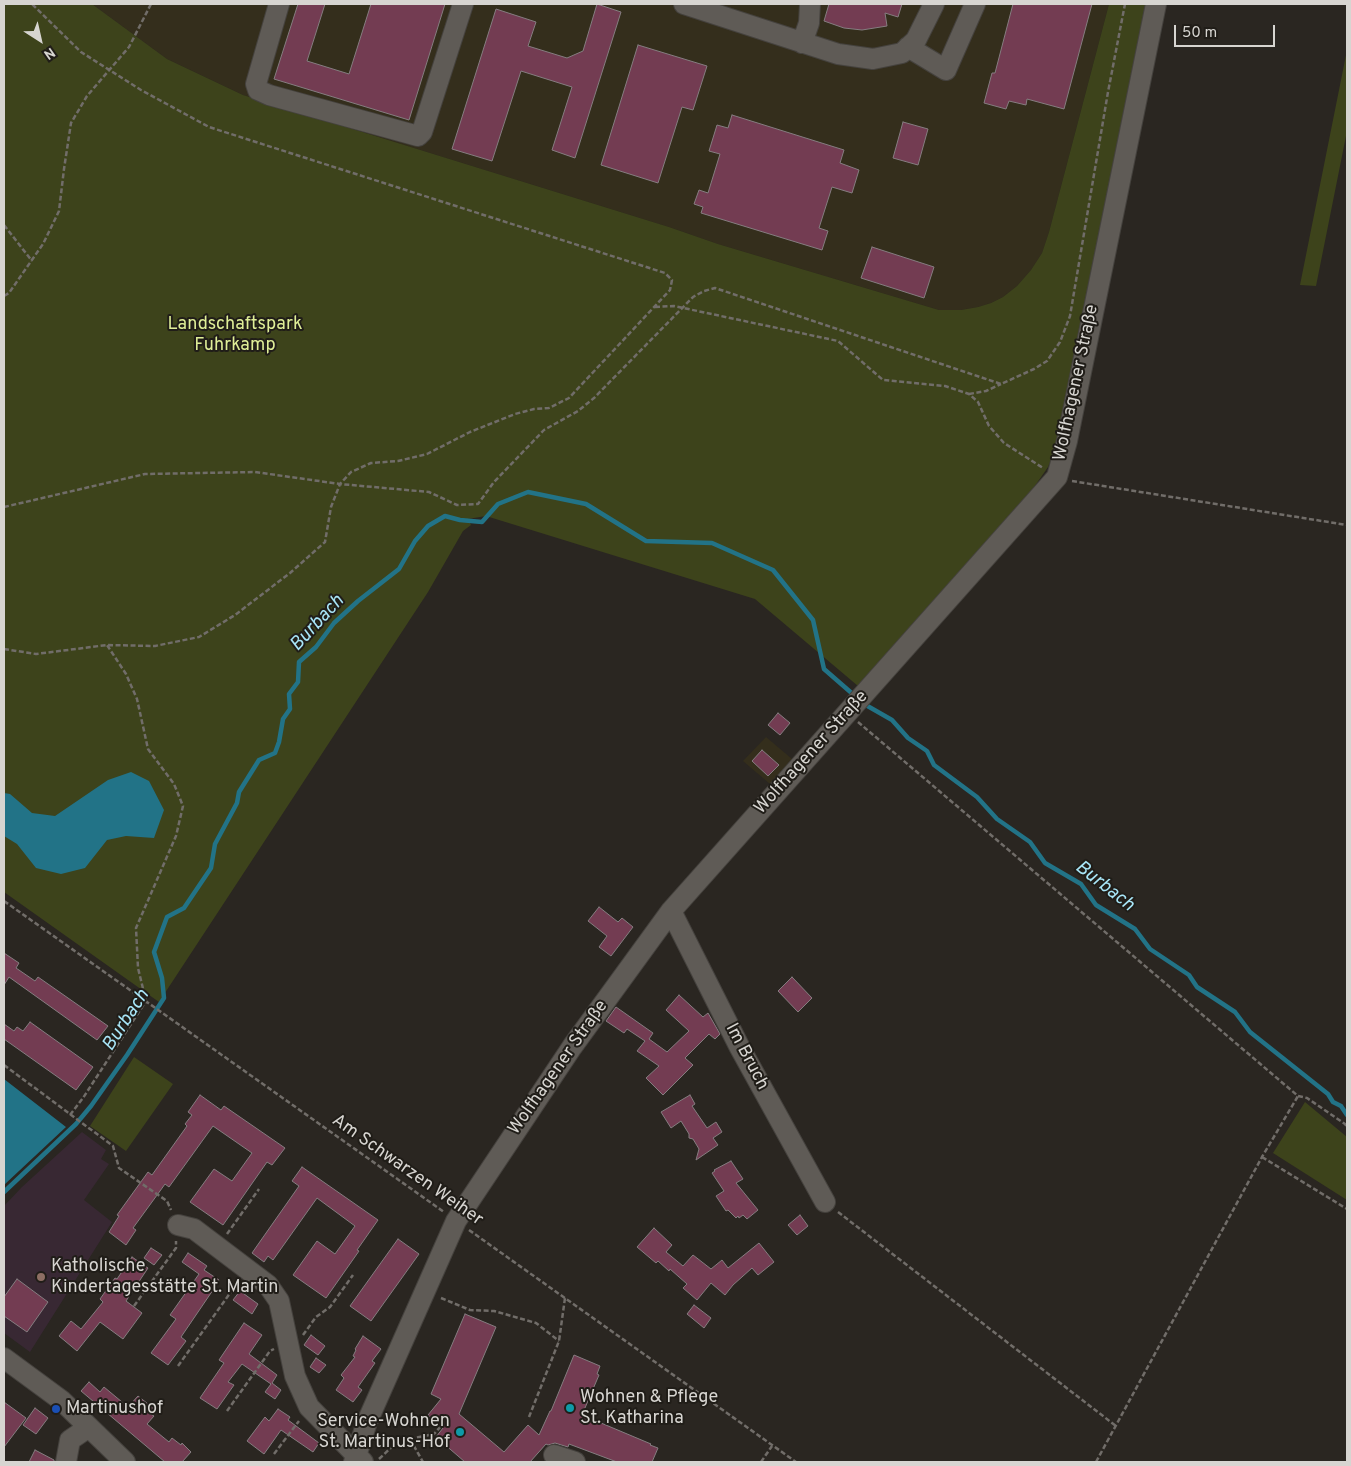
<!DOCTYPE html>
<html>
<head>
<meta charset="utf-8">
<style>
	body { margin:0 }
	#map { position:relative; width:1351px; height:1466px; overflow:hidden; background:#2a2621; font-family:Overpass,sans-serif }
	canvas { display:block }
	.frame { position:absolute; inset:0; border:5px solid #d7d5d1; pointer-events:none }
	.north { position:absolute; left:15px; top:15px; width:50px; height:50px; -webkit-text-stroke:4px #201d18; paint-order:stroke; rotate:145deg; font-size:14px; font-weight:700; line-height:20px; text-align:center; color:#d7d5d1 }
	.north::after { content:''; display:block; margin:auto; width:18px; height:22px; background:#d7d5d1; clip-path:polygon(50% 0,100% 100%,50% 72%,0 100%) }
	.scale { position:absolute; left:1174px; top:25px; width:101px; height:22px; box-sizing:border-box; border:2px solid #d7d5d1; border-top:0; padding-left:6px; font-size:15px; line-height:18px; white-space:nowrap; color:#d7d5d1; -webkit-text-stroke:4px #201d18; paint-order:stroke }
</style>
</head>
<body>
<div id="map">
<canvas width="1351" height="1466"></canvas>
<div class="frame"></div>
<div class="north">N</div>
<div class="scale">50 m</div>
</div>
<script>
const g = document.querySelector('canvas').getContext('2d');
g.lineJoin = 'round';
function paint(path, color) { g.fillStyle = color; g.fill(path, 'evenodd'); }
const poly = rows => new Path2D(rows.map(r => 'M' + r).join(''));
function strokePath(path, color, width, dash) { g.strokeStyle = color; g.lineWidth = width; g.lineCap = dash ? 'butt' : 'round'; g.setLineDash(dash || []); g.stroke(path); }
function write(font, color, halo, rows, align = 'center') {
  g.font = font + ' Overpass,sans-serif'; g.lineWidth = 4; g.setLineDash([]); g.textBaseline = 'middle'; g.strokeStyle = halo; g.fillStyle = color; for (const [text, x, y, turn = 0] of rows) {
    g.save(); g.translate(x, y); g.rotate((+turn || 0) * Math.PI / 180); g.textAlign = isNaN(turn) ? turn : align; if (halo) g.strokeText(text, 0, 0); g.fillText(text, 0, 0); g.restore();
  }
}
const industrial = poly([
	[92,4,1109,4,1049,232,1042,253,1031,270,1017,286,1003,297,991,303,978,307,961,310,939,310,718,244,669,227,243,95,167,59],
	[766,737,792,759,770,784,743,761]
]);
const education = poly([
	[82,1132,106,1150,101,1159,109,1164,84,1200,112,1222,30,1352,4,1333,4,1206,22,1187]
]);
const green = poly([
	[4,4,92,4,167,59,243,95,669,227,718,244,939,310,961,310,978,307,991,303,1003,297,1017,286,1031,270,1042,253,1049,232,1109,4,1150,4,1059,441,1048,467,1021,506,858,686,755,599,486,516,468,519,471,525,463,531,428,592,159,1002,4,892],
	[1347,50,1347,131,1316,286,1300,285],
	[134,1057,173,1084,126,1151,90,1126],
	[1305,1102,1347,1137,1347,1200,1273,1153]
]);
const water = poly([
	[131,772,149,781,164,810,154,838,126,836,107,840,85,868,61,874,36,868,17,844,4,836,4,793,10,794,32,813,55,816,108,780],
	[4,1079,66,1127,4,1185]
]);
const stream = poly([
	[864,704,892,720,908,738,927,751,934,765,977,797,997,819,1030,842,1045,863,1081,884,1096,905,1135,929,1150,949,1189,975,1197,987,1235,1012,1250,1032,1328,1094,1333,1102,1341,1106,1347,1115],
	[4,1192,76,1124,91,1106,127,1055,164,998,162,978,154,952,167,917,184,908,211,868,215,844,237,803,239,792,259,760,275,753,279,742,283,719,290,709,289,694,298,682,299,662,316,647,334,623,358,601,399,569,415,541,428,526,445,516,460,520,482,522,498,504,528,492,586,504,646,541,712,543,773,570,813,620,824,669,855,696]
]);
const building = poly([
	[298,4,325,4,307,61,349,74,371,4,445,4,409,120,274,79,298,4],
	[597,4,621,12,575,158,552,150,572,87,521,71,492,161,452,149,496,9,536,22,528,46,567,58,583,51,597,4],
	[829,4,902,4,898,17,885,13,887,26,862,30,844,28,824,21,829,4],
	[1013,4,1092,4,1064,109,1027,99,1026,105,1009,101,1006,109,984,103,992,73,995,73,1013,4],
	[638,45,707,66,693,110,682,107,658,183,601,165,638,45],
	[732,115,844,150,840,163,859,170,852,193,832,187,819,228,828,231,822,250,701,213,703,207,694,204,699,190,708,193,720,154,709,151,717,125,728,128,732,115],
	[903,122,928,129,918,165,893,158,903,122],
	[872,247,934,267,924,298,861,278,872,247],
	[778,713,790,723,780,735,768,725,778,713],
	[762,750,779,765,768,776,752,761,762,750],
	[599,907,618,922,622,918,633,927,611,956,599,947,607,936,588,921,599,907],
	[4,953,19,963,16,968,35,981,38,977,108,1026,97,1040,9,977,4,985,4,953],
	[792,977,812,998,798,1012,778,991,792,977],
	[679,995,703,1017,708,1013,720,1034,715,1039,709,1034,685,1058,693,1065,663,1095,646,1078,659,1066,637,1051,645,1041,627,1029,624,1033,606,1021,616,1007,653,1033,649,1039,667,1052,689,1031,666,1010,679,995],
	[30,1022,93,1067,76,1090,4,1039,4,1024,14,1031,17,1027,23,1031,30,1022],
	[200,1095,221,1110,224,1106,285,1148,272,1165,267,1162,223,1225,190,1202,214,1169,232,1181,252,1153,213,1126,169,1187,165,1184,160,1191,133,1228,136,1230,126,1245,109,1232,119,1216,117,1215,148,1172,152,1175,187,1126,185,1124,192,1115,188,1112,200,1095],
	[690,1095,695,1104,692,1106,707,1128,716,1122,722,1132,713,1138,718,1145,696,1160,699,1149,693,1139,689,1138,689,1134,681,1121,671,1128,661,1112,690,1095],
	[731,1161,743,1179,736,1183,758,1210,747,1219,743,1215,739,1218,738,1216,736,1218,728,1210,726,1211,716,1196,724,1191,712,1173,715,1171,714,1170,731,1161],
	[302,1167,378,1220,357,1250,359,1251,326,1298,293,1275,317,1241,335,1254,355,1226,317,1198,273,1260,268,1256,264,1262,252,1253,299,1186,292,1181,302,1167],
	[800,1215,808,1226,797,1235,788,1225,800,1215],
	[654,1228,672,1245,666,1252,683,1266,693,1255,711,1269,722,1260,728,1268,759,1243,774,1262,758,1275,752,1268,733,1285,725,1295,711,1283,697,1300,683,1288,687,1284,670,1269,669,1271,658,1261,656,1263,637,1247,654,1228],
	[398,1239,419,1254,371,1321,350,1306,398,1239],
	[151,1248,162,1255,154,1265,144,1258,151,1248],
	[188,1253,207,1266,204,1270,219,1280,212,1289,213,1290,181,1337,186,1341,168,1365,151,1353,176,1319,170,1315,199,1274,182,1262,188,1253],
	[132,1257,148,1268,126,1301,142,1313,123,1339,100,1322,77,1351,59,1336,71,1321,81,1329,103,1302,100,1299,115,1278,117,1279,132,1257],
	[17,1279,48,1302,27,1332,4,1316,4,1297,17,1279],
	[240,1291,258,1304,252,1314,233,1300,240,1291],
	[694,1305,711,1318,704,1328,687,1314,694,1305],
	[465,1314,496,1327,459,1414,504,1452,528,1425,539,1435,550,1411,551,1411,574,1355,600,1366,597,1374,599,1375,582,1415,651,1444,650,1445,658,1448,652,1462,617,1462,569,1444,568,1447,555,1443,548,1445,546,1444,530,1462,465,1462,436,1437,443,1428,428,1415,441,1399,431,1394,465,1314],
	[244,1323,262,1335,249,1354,277,1375,272,1383,281,1390,275,1399,265,1392,271,1384,242,1364,228,1382,234,1385,217,1409,200,1398,224,1363,219,1360,244,1323],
	[311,1335,325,1346,318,1355,304,1345,311,1335],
	[363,1336,381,1349,372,1361,375,1363,358,1387,362,1390,353,1402,336,1390,344,1378,341,1375,355,1357,353,1356,356,1350,355,1349,363,1336],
	[316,1358,326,1365,319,1373,310,1367,316,1358],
	[89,1382,100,1392,104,1387,128,1407,138,1396,153,1408,149,1413,154,1416,147,1424,169,1442,172,1438,181,1445,182,1443,191,1452,182,1462,165,1462,81,1391,89,1382],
	[4,1402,26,1418,4,1447,4,1402],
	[35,1408,48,1418,36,1434,23,1425,35,1408],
	[278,1409,290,1417,288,1420,319,1443,313,1452,281,1430,264,1454,247,1441,265,1417,269,1421,278,1409],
	[35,1450,54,1460,54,1462,29,1462,35,1450]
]);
const path = poly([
	[4,225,32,261],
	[4,296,9,293,43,244,59,211,64,169,71,123,87,96,129,47,151,4],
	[655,307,674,306,838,341,883,380,945,386,969,394,978,402,989,426,1004,443,1043,468],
	[969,394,986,391,1001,384],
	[1072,481,1347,525],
	[4,507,145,474,255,472,340,484,429,492,457,505,478,504,494,482,544,430,578,411,594,398,693,297,704,291,715,288,1001,384,1034,369,1047,361,1060,342,1070,316,1108,92,1125,4],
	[4,649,36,654,107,645,155,646,199,637,235,615,290,573,325,542,331,507,340,484,351,472,371,463,398,461,427,454,470,432,515,414,534,409,549,408,569,398,670,290,672,280,665,273,209,127,141,90,81,52,32,4],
	[858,722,1298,1096,1307,1098,1345,1124,1347,1127],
	[4,901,444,1212],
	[4,1065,113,1146,119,1168,167,1201,171,1210],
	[70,1115,83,1098,146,1001,138,968,136,928,176,836,183,806,174,784,148,749,137,699,126,674,107,645],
	[1262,1157,1347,1209],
	[838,1212,1116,1426],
	[469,1230,796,1462],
	[227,1234,259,1189],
	[441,1298,470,1310,494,1311,536,1323,559,1341],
	[134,1306,176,1248,176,1241],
	[303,1335,316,1317,330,1307,353,1275],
	[178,1366,238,1282],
	[227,1411,270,1351,274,1349],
	[529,1417,559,1341,565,1298],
	[410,1439,423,1462],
	[274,1454,299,1421],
	[379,1459,396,1443,410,1439,434,1434,442,1425],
	[761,1462,772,1446],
	[1096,1462,1262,1157,1298,1096]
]);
const minor = poly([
	[279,4,256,84,258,90,269,95,418,136,422,132,463,4],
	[684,4,838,54,873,59,902,53,916,40,934,4],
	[802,43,809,23,810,4],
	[908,47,946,70,975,4],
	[671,911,740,1048,825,1202],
	[178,1225,194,1229,268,1285,279,1301,295,1376,309,1407,363,1462],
	[4,1358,61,1400,125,1462],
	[554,1455,575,1462],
	[66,1462,70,1440,89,1427],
	[354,1462,367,1422,456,1221,572,1047,671,911,1057,477,1067,441,1156,4]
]);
const markers = [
	[41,1277,5,"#8d6e63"],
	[570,1408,5,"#0f9aa8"],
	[56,1409,5,"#1a4fb4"],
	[460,1432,5,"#0f9aa8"]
];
const parkNames = [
	["Landschaftspark",235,325],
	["Fuhrkamp",235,346]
];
const streetNames = [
	["Wolfhagener Straße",1077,383,-78],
	["Wolfhagener Straße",812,753,-48],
	["Im Bruch",746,1057,62],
	["Wolfhagener Straße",559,1068,-55],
	["Am Schwarzen Weiher",407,1171,35]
];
const poiNames = [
	["Katholische",51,1267],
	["Kindertagesstätte St. Martin",51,1288],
	["Wohnen & Pflege",580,1398],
	["St. Katharina",580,1419],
	["Martinushof",66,1409],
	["Service-Wohnen",450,1422,"right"],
	["St. Martinus-Hof",450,1443,"right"]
];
const waterNames = [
	["Burbach",318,624,-47],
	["Burbach",1104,887,38],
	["Burbach",127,1021,-57]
];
paint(industrial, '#342e1c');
paint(education, '#382833');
paint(green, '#3d431b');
paint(water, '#227387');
strokePath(stream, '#227387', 4.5);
paint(building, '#733c52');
strokePath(building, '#857d80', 1);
strokePath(minor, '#45423e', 22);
strokePath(path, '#716d69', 2.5, [5, 2.5]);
strokePath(minor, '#5f5b56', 20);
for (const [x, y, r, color] of markers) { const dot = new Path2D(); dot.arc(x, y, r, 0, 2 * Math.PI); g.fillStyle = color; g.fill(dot); strokePath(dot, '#201d18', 2); }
write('18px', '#dfee97', '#201d18', parkNames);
write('18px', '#d7d5d1', '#201d18', streetNames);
write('18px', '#d7d5d1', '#201d18', poiNames, 'left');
write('italic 19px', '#a8e5f7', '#201d18', waterNames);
</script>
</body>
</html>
